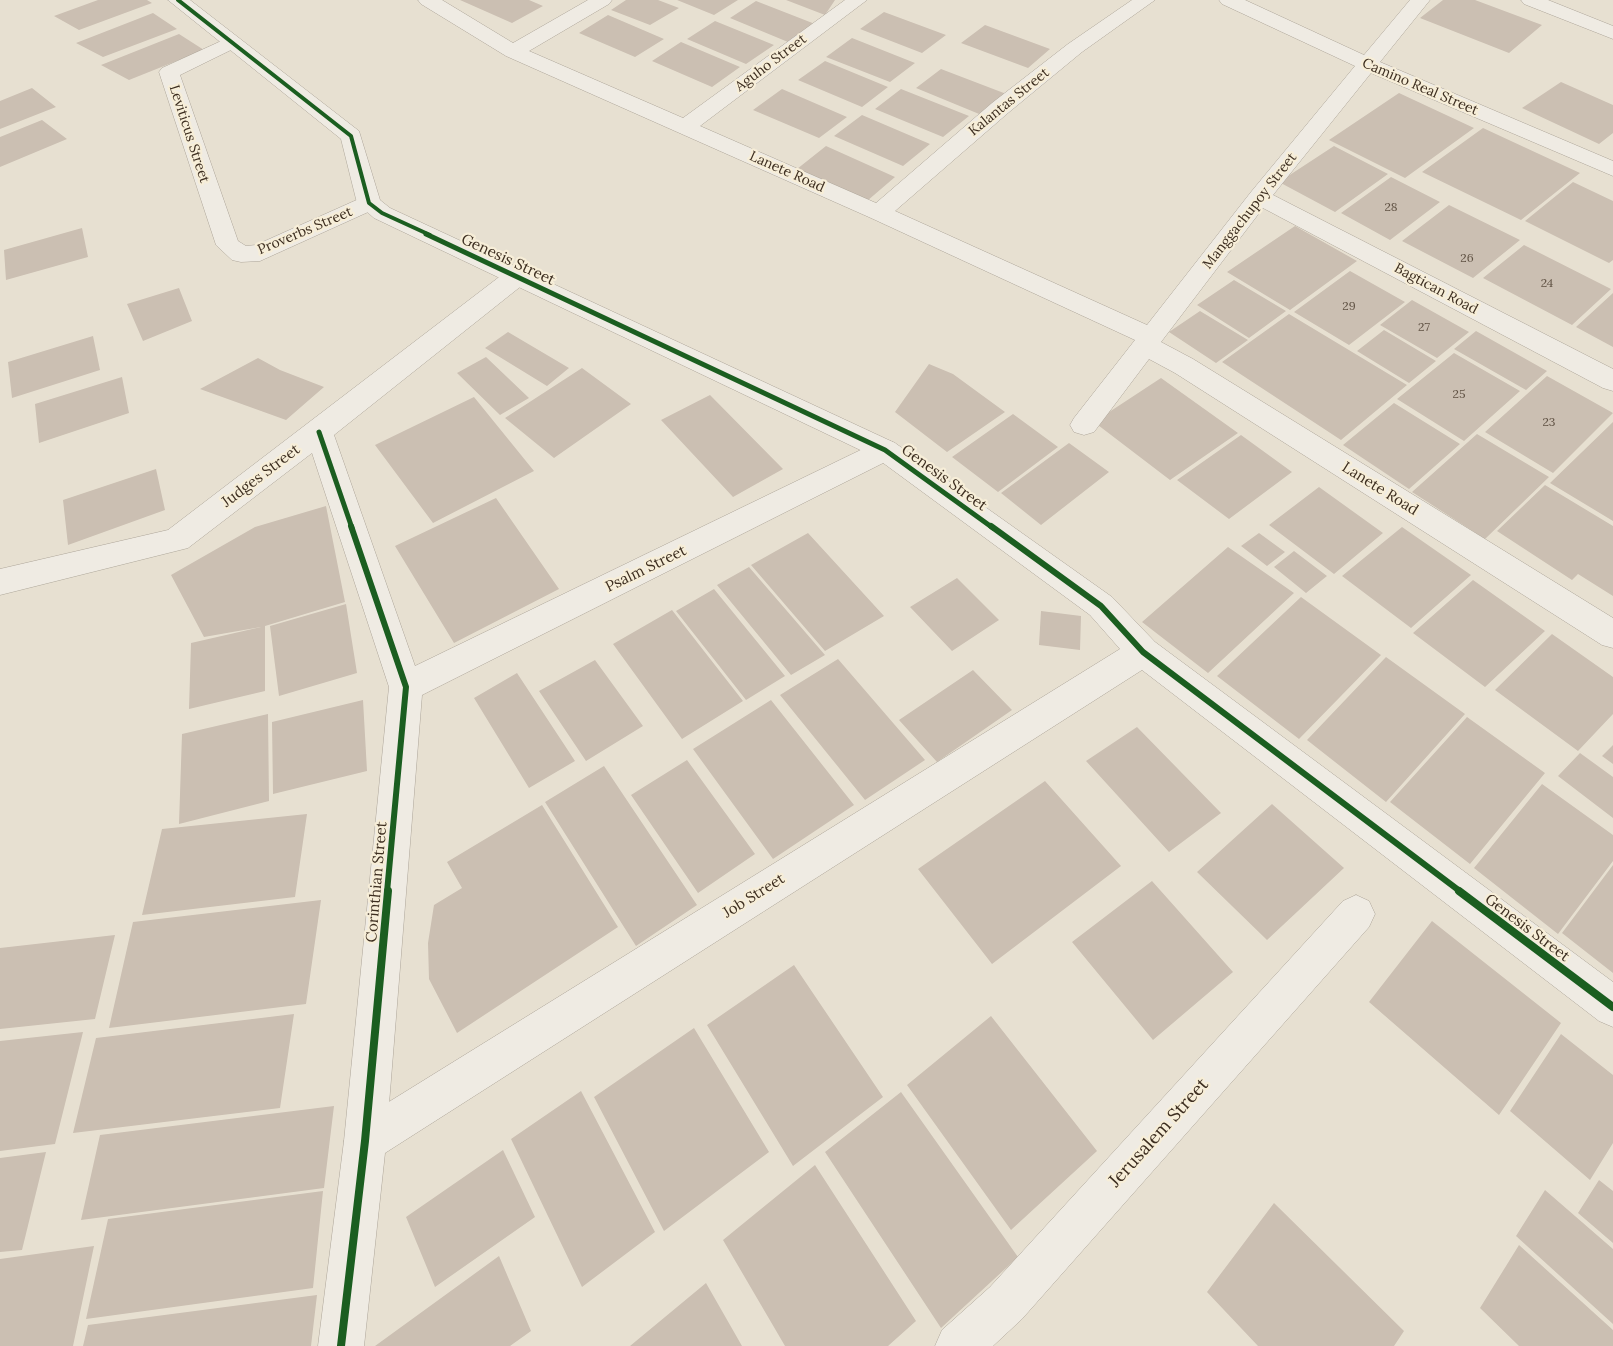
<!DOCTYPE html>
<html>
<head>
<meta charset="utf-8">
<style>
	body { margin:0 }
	canvas { display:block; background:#e7e0d1 }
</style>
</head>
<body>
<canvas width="1613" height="1346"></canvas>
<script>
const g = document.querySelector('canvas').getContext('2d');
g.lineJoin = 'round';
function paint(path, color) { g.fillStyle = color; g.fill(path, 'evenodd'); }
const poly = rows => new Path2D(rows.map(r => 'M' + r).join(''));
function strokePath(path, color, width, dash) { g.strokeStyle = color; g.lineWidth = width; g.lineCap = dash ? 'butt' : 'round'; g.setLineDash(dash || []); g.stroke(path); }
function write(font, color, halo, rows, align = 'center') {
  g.font = font + ' Lora,serif'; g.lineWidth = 4.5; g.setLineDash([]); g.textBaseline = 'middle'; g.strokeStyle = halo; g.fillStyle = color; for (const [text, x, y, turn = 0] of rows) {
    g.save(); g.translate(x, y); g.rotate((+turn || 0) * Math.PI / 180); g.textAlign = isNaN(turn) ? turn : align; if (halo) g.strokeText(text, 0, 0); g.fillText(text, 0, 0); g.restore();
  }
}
const building = poly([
	[98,0,147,0,152,3,79,30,54,16],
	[460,0,529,0,543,6,512,23],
	[626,0,658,0,679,8,650,25,611,10],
	[677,0,738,0,714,15],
	[786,0,835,0,825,15],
	[1443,0,1475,0,1542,25,1509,53,1420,18],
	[756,1,815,24,788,42,730,18],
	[884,12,946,35,922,53,860,29],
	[153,13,177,29,103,57,76,43],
	[608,15,664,39,635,57,579,33],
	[715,21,774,45,746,64,687,39],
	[985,25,1050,49,1028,68,961,43],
	[179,34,204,50,129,80,101,65],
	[852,38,915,63,890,82,826,57],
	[681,42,740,67,712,87,652,61],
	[825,61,888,87,862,107,798,80],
	[941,69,1009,95,984,116,916,88],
	[1561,82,1613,105,1613,133,1599,144,1522,108],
	[32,88,56,107,0,129,0,101],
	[782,89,847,117,819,138,753,110],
	[901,89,969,116,943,137,875,109],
	[1399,93,1474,128,1405,178,1329,140],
	[862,115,930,144,903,166,834,136],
	[42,120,67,139,0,167,0,137],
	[1483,128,1580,173,1521,220,1422,172],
	[826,146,895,177,867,201,797,169],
	[1334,146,1388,174,1335,212,1279,182],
	[1391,177,1440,202,1390,240,1341,213],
	[1573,182,1613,201,1613,260,1609,263,1525,221],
	[1449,205,1520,240,1473,278,1402,241],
	[1295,226,1357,261,1290,310,1227,272],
	[82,228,88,257,6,280,4,250],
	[1524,245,1611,289,1572,325,1483,278],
	[1350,271,1405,302,1349,345,1294,312],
	[1234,280,1286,311,1249,338,1197,305],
	[179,288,192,321,143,341,127,304],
	[1613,293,1613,347,1576,327],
	[1412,300,1469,332,1437,358,1380,325],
	[1200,311,1248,340,1216,363,1169,332],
	[1289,314,1407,385,1341,440,1222,362],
	[1384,330,1436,361,1409,383,1357,351],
	[1476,331,1547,371,1526,390,1454,349],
	[508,332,569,368,547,386,485,348],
	[93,336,100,370,12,398,8,362],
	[1454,353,1520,391,1464,441,1397,399],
	[486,357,529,398,500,415,457,373],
	[258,358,280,370,324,387,286,420,200,389],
	[929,364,953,374,1005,412,947,452,895,412],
	[582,368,631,404,554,458,505,418],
	[1547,376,1613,413,1553,473,1485,432],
	[122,377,129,413,39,443,35,404],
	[1161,378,1238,433,1170,480,1094,422],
	[710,395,783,469,733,497,661,420],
	[474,397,534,471,433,523,375,445],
	[1394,403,1460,444,1409,489,1343,445],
	[1013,414,1058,447,998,492,952,457],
	[1613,422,1613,521,1550,483],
	[1477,434,1549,477,1485,539,1412,492],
	[1241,435,1292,472,1229,519,1177,480],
	[1069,443,1109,472,1041,525,1001,493],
	[156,469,165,510,68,545,63,500],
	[1545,485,1613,526,1613,596,1578,574,1572,580,1497,531],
	[1319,487,1383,533,1334,574,1269,525],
	[496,498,559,589,454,643,395,546],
	[326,506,345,602,265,626,265,691,189,709,191,643,261,627,204,637,171,575,255,527],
	[1402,527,1471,575,1411,628,1342,576],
	[808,533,884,616,825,651,751,565],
	[1259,533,1285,552,1267,566,1241,546],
	[1228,547,1294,593,1208,673,1142,622],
	[1294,551,1327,576,1306,593,1274,567],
	[749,567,825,655,791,675,717,585],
	[957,578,999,620,952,651,910,607],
	[1473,580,1545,631,1485,687,1413,633],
	[714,589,785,676,746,700,676,611],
	[1301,597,1381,655,1299,739,1217,676],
	[346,604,357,673,279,696,270,626],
	[672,610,743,701,682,739,613,644],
	[1041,611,1081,616,1080,650,1039,645],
	[1552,634,1613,677,1613,714,1578,751,1495,690],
	[1386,657,1465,714,1386,802,1307,740],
	[838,659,925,760,865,800,780,695],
	[595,660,643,726,586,761,539,691],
	[973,670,1012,710,937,762,899,720],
	[517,673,575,761,529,788,474,698],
	[363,700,367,771,273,794,272,722],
	[771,700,854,805,773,859,693,749],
	[268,714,269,801,179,824,182,734],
	[1467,717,1545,773,1470,864,1390,802],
	[1137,727,1221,813,1169,852,1086,761],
	[1613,745,1613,764,1602,756],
	[1580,753,1613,777,1613,818,1558,776],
	[687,760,755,854,698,893,631,795],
	[604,766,697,905,636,946,545,802],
	[1045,781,1121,866,992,964,918,869],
	[1542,784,1613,835,1613,861,1558,934,1474,868],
	[1272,804,1344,868,1267,940,1197,872],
	[542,805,618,927,457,1033,429,979,428,943,434,905,462,888,447,862],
	[307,814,295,897,142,915,162,829],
	[1613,865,1613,973,1562,933],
	[1152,881,1233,972,1153,1040,1072,942],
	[321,900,306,1004,109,1028,133,922],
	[1432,921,1561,1023,1499,1115,1369,1002],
	[115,935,95,1019,0,1029,0,948],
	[794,965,883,1097,793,1166,707,1025],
	[294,1014,280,1108,73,1133,96,1038],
	[991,1016,1097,1151,1011,1230,907,1085],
	[694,1028,769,1152,664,1231,594,1097],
	[83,1032,55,1144,0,1151,0,1041],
	[1561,1034,1613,1075,1613,1143,1590,1180,1510,1111],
	[581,1091,655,1232,582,1287,511,1139],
	[901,1092,1018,1257,941,1328,825,1152],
	[334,1106,324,1188,81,1220,100,1135],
	[503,1150,535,1217,435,1287,406,1217],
	[46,1152,22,1250,0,1252,0,1158],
	[815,1165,916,1321,888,1346,785,1346,723,1240],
	[1599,1180,1613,1191,1613,1243,1578,1213],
	[1545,1190,1613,1249,1613,1324,1516,1236],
	[323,1191,313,1288,86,1319,108,1219],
	[1274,1203,1404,1331,1394,1346,1258,1346,1207,1292],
	[1519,1245,1613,1330,1613,1346,1519,1346,1480,1308],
	[94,1246,73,1346,0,1346,0,1259],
	[499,1256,531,1331,510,1346,375,1346],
	[706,1283,742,1346,630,1346],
	[317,1295,311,1346,83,1346,88,1325]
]);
const minor = poly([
	[418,0,442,0,513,43,588,0,612,0,609,4,529,51,683,118,845,0,867,0,700,126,876,203,992,103,1068,44,1132,0,1155,0,1082,52,1008,113,895,211,1147,325,1251,192,1355,66,1222,4,1219,0,1245,0,1364,55,1410,0,1430,0,1380,62,1613,161,1613,176,1371,73,1273,195,1613,369,1613,391,1603,388,1263,208,1161,342,1193,359,1613,618,1613,648,1602,645,1175,373,1149,359,1094,432,1084,435,1074,432,1070,425,1074,418,1135,340,871,218,506,56,421,4,418,0],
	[1521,0,1548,0,1613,26,1613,39,1524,4,1521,0],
	[230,37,237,39,240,43,237,47,180,75,238,241,246,246,256,245,361,198,369,196,377,198,381,203,377,208,260,261,241,262,232,260,216,245,159,72,162,68,230,37],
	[516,269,525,271,528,277,525,283,334,435,415,666,875,443,885,439,895,443,899,450,895,457,422,695,386,1141,380,1156,365,1162,350,1156,344,1141,389,687,312,453,188,548,0,595,0,569,168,530,507,271,516,269],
	[1356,895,1369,901,1375,914,1369,927,1022,1319,993,1346,935,1346,942,1330,990,1287,1343,901,1356,895]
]);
const tertiary = poly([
	[168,0,190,0,359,131,380,200,390,208,895,443,1112,597,1155,642,1613,982,1613,1027,1599,1021,1142,670,385,1153,364,1346,318,1346,344,1141,350,1126,1120,649,1090,615,875,457,374,218,357,203,341,139,168,0]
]);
const cyclewayFar3 = poly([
	[178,0,351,136,369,203,382,213,430,235]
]);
const cyclewayFar2 = poly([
	[426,234,885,450,993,528],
	[319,432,352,528]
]);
const cyclewayFar1 = poly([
	[351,526,406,687,387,892],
	[991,526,1101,606,1143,652,1461,892]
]);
const cycleway = poly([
	[1459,891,1613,1007],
	[341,1346,365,1141,388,891]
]);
const numberNames = [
	["28",1391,208],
	["26",1467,259],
	["24",1547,284],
	["29",1349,307],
	["27",1424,328],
	["25",1459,395],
	["23",1549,423]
];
const farStreetnames = [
	["Aguho Street",771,63,-37],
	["Camino Real Street",1420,87,23],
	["Kalantas Street",1009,102,-39],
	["Leviticus Street",189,134,72],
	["Lanete Road",787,172,24],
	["Manggachupoy Street",1250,211,-52],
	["Proverbs Street",305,231,-23],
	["Bagtican Road",1436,289,28]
];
const streetNames = [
	["Genesis Street",508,260,25],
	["Judges Street",261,476,-37],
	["Genesis Street",944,478,36],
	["Lanete Road",1380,489,32],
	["Psalm Street",646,569,-26],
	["Corinthian Street",377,882,-85],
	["Job Street",754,896,-32],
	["Genesis Street",1527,928,37]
];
const nearStreetnames = [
	["Jerusalem Street",1159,1133,-48]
];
paint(building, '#cbbfb2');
strokePath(minor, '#ada599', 1);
strokePath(tertiary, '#ada599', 1);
paint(minor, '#efebe3');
paint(tertiary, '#efebe3');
strokePath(cyclewayFar3, '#1b5e20', 4);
strokePath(cyclewayFar2, '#1b5e20', 5);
strokePath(cyclewayFar1, '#1b5e20', 6);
strokePath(cycleway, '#1b5e20', 8);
write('12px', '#605244', null, numberNames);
write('14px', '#3d2e20', '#f7eed8', farStreetnames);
write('15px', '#3d2e20', '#f7eed8', streetNames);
write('18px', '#3d2e20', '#f7eed8', nearStreetnames);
</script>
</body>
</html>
